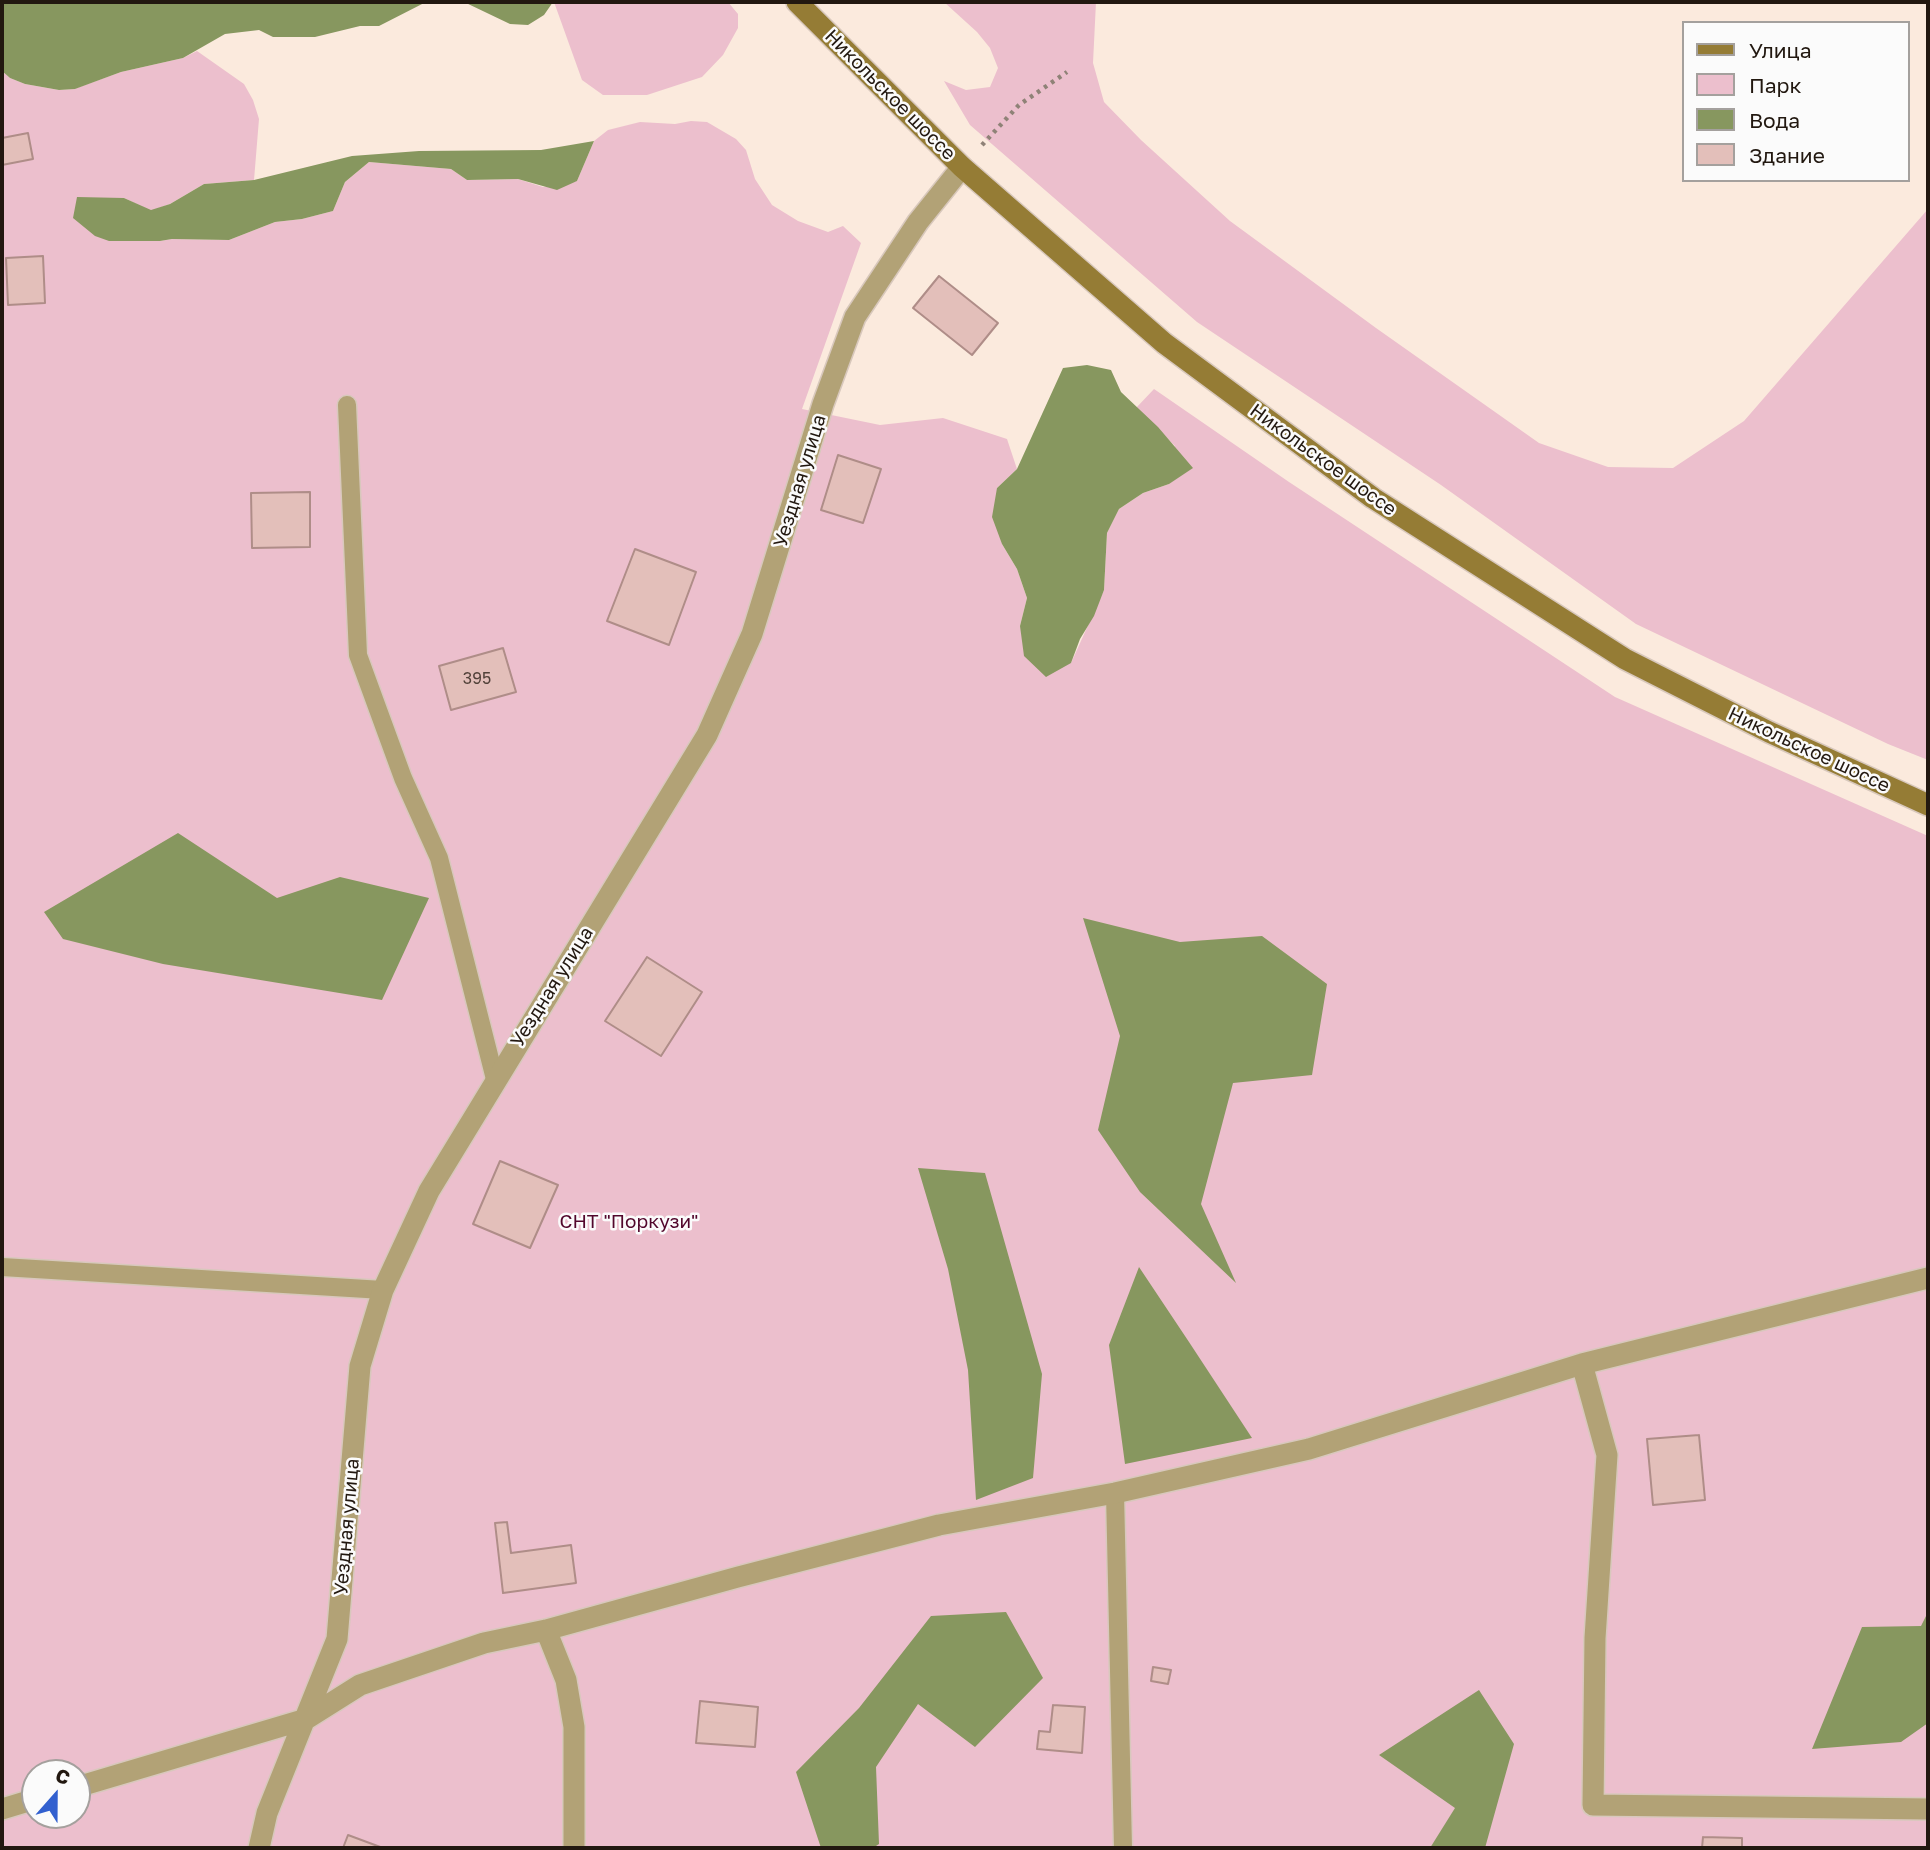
<!DOCTYPE html>
<html>
<head>
<meta charset="utf-8">
<style>
	body { margin:0 }
	#map { position:relative; width:1930px; height:1850px; overflow:hidden; background:#fbeadd; font-family:"Golos Text",sans-serif }
	canvas { display:block }
	.frame { position:absolute; inset:0; border:4px solid #221810; pointer-events:none }
	.legend { position:absolute; left:1682px; top:21px; width:228px; height:161px; box-sizing:border-box; background:#fbfbfb; border:2px solid #a4a09d; margin:0; padding:9px 12px; list-style:none; font-size:21px; color:#221810 }
	.legend li { display:flex; align-items:center; gap:14px; height:35px }
	.legend b { width:35px; border:2px solid #a4a09d }
	.north { position:absolute; left:21px; top:1759px; width:70px; height:70px; box-sizing:border-box; background:#fbfbfb; border:2px solid #a4a09d; border-radius:50%; rotate:21deg; font-size:19px; font-weight:700; line-height:28px; text-align:center; color:#221810 }
	.north::after { content:''; display:block; margin:auto; width:24px; height:32px; background:#3260cf; clip-path:polygon(50% 0,100% 100%,50% 72%,0 100%) }
</style>
</head>
<body>
<div id="map">
<canvas width="1930" height="1850"></canvas>
<div class="frame"></div>
<ul class="legend">
<li><b style="height:9px;background:#957c35"></b>Улица</li>
<li><b style="height:19px;background:#ecbfcd"></b>Парк</li>
<li><b style="height:19px;background:#87975f"></b>Вода</li>
<li><b style="height:19px;background:#e3bfba"></b>Здание</li>
</ul>
<div class="north">С</div>
</div>
<script>
const g = document.querySelector('canvas').getContext('2d');
g.lineJoin = 'round';
function paint(path, color) { g.fillStyle = color; g.fill(path, 'evenodd'); }
const poly = rows => new Path2D(rows.map(r => 'M' + r).join(''));
function strokePath(path, color, width, dash) { g.strokeStyle = color; g.lineWidth = width; g.lineCap = dash ? 'butt' : 'round'; g.setLineDash(dash || []); g.stroke(path); }
function write(font, color, halo, rows, align = 'center') {
  g.font = font + ' "Golos Text",sans-serif'; g.lineWidth = 5; g.setLineDash([]); g.textBaseline = 'middle'; g.strokeStyle = halo; g.fillStyle = color; for (const [text, x, y, turn = 0] of rows) {
    g.save(); g.translate(x, y); g.rotate((+turn || 0) * Math.PI / 180); g.textAlign = isNaN(turn) ? turn : align; if (halo) g.strokeText(text, 0, 0); g.fillText(text, 0, 0); g.restore();
  }
}
const green = poly([
	[554,2,728,2,738,14,738,28,723,55,702,77,647,95,603,95,582,80],
	[944,2,1096,2,1093,63,1104,102,1141,140,1230,221,1376,328,1539,443,1608,467,1673,468,1744,421,1928,209,1928,760,1888,744,1636,624,1441,485,1197,322,970,125,944,81,966,90,990,87,998,68,990,48,977,32],
	[197,51,244,84,253,100,259,119,254,180,204,184,170,204,151,211,124,198,109,241,160,241,172,239,229,240,275,222,302,219,333,211,345,182,369,162,451,169,467,180,518,179,543,187,577,181,594,141,608,130,640,122,675,124,691,121,707,122,736,139,746,150,755,179,772,205,798,221,828,232,843,226,861,243,802,409,880,425,943,418,1007,439,1017,469,997,488,1002,544,1017,569,1027,598,1020,626,1071,663,1104,590,1107,533,1119,509,1143,493,1169,484,1175,446,1136,408,1154,389,1289,482,1615,697,1928,836,1928,1848,2,1848,2,71,10,78,25,84,59,90,74,89,121,72,183,58],
	[35,1773,77,1773,77,1815,35,1815]
]);
const water = poly([
	[5,2,426,2,379,26,360,26,315,37,273,37,259,30,225,34,183,58,121,72,75,89,59,90,25,84,10,78,2,71,2,7],
	[464,2,553,2,544,15,528,25,510,24],
	[594,141,577,181,557,190,518,179,467,180,451,169,369,162,345,182,333,211,302,219,275,222,229,240,172,239,160,241,109,241,95,236,73,218,77,197,124,198,151,210,170,204,204,184,254,180,352,156,419,151,541,150],
	[1087,365,1111,370,1121,392,1158,427,1193,468,1169,484,1143,493,1119,509,1107,533,1104,590,1094,616,1080,639,1071,663,1046,677,1024,656,1020,626,1027,598,1017,569,1002,544,992,517,997,488,1017,469,1063,368],
	[178,833,277,898,340,877,429,898,382,1000,163,964,63,939,44,912],
	[1083,918,1180,942,1262,936,1327,984,1312,1075,1233,1083,1201,1204,1236,1283,1140,1192,1098,1130,1120,1036],
	[918,1168,985,1173,1042,1374,1033,1478,976,1500,968,1370,948,1269],
	[1139,1267,1189,1342,1252,1438,1125,1464,1109,1345],
	[1006,1612,1043,1678,975,1747,918,1704,876,1767,879,1844,873,1848,821,1848,796,1772,859,1708,931,1616],
	[1928,1612,1928,1723,1901,1742,1812,1749,1862,1627,1921,1626],
	[1479,1690,1514,1744,1485,1848,1430,1848,1455,1808,1379,1755]
]);
const building = poly([
	[28,133,33,159,2,165,2,138,28,133],
	[43,256,45,303,8,305,6,258,43,256],
	[939,276,998,323,972,355,913,308,939,276],
	[838,455,881,469,863,523,821,510,838,455],
	[310,492,310,547,252,548,251,493,310,492],
	[635,549,696,572,669,645,607,621,635,549],
	[503,648,516,692,451,710,439,666,503,648],
	[647,957,702,992,661,1056,605,1021,647,957],
	[500,1161,558,1185,530,1248,473,1224,500,1161],
	[1699,1435,1705,1500,1653,1505,1647,1439,1699,1435],
	[507,1522,511,1553,571,1545,576,1583,503,1593,495,1523,507,1522],
	[1153,1667,1171,1670,1168,1684,1151,1681,1153,1667],
	[700,1701,758,1707,755,1747,696,1743,700,1701],
	[1053,1705,1085,1707,1082,1753,1037,1749,1039,1731,1050,1732,1053,1705],
	[348,1835,383,1848,343,1848,348,1835],
	[1703,1837,1742,1838,1742,1848,1702,1848,1703,1837]
]);
const path = poly([
	[982,145,1019,105,1067,72]
]);
const lane = poly([
	[347,405,358,655,403,778,439,858,495,1079],
	[2,1267,383,1290],
	[1115,1493,1123,1848]
]);
const street = poly([
	[1582,1364,1607,1455,1595,1638,1593,1805,1928,1809],
	[546,1630,566,1680,574,1727,574,1848],
	[77,1787,306,1719,360,1685,484,1643,546,1630,738,1577,939,1525,1115,1493,1309,1449,1582,1364,1928,1278],
	[2,1809,35,1799],
	[259,1848,267,1813,337,1639,360,1366,383,1290,429,1191,707,735,752,634,823,404,855,317,918,222,962,167]
]);
const secondary = poly([
	[797,2,962,167,1164,343,1373,498,1625,659,1769,732,1928,805]
]);
const numberNames = [
	["395",477,679]
];
const streetNames = [
	["Никольское шоссе",890,95,45],
	["Никольское шоссе",1323,460,36],
	["Уездная улица",800,481,-73],
	["Никольское шоссе",1809,750,25],
	["Уездная улица",552,987,-58],
	["Уездная улица",347,1527,-85]
];
const parkNames = [
	["СНТ \"Поркузи\"",629,1222]
];
paint(green, '#ecbfcd');
paint(water, '#87975f');
paint(building, '#e3bfba');
strokePath(building, '#af8d88', 2);
strokePath(lane, '#d8c8bc', 21);
strokePath(street, '#d8c8bc', 24);
strokePath(secondary, '#d8c8bc', 24);
strokePath(path, '#8f8277', 4.5, [3.5, 5]);
strokePath(lane, '#b2a276', 18);
strokePath(street, '#b2a276', 21);
strokePath(secondary, '#957c35', 21);
write('16px', '#52423a', null, numberNames);
write('19px', '#221810', '#fbfbfb', streetNames);
write('19px', '#52072c', '#fbfbfb', parkNames);
</script>
</body>
</html>
